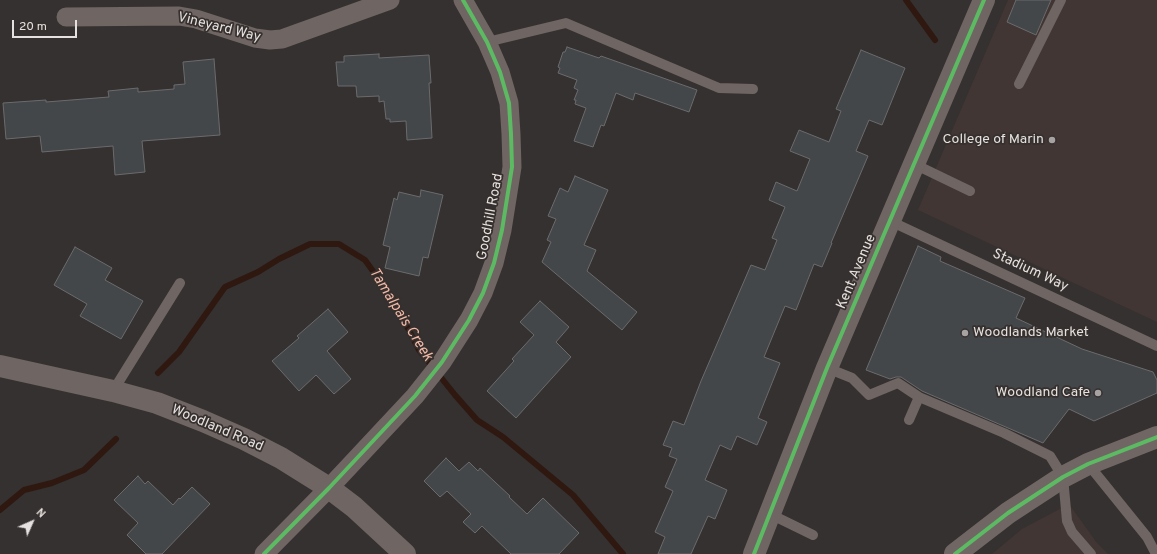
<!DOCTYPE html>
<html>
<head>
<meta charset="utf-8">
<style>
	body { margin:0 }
	#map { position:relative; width:1157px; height:554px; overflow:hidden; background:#343130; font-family:Overpass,sans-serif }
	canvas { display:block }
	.north { position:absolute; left:12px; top:502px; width:40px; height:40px; -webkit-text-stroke:3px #36302e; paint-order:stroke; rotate:45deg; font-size:11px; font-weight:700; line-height:16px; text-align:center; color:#e5e1e0 }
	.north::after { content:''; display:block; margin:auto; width:14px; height:18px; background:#e5e1e0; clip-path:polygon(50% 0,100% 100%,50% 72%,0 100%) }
	.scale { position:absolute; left:12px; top:20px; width:65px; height:18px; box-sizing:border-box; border:2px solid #e5e1e0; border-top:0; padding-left:5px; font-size:12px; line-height:14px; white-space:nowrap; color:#e5e1e0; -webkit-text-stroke:3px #36302e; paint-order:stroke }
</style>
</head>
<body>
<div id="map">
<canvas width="1157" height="554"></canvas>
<div class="north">N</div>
<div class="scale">20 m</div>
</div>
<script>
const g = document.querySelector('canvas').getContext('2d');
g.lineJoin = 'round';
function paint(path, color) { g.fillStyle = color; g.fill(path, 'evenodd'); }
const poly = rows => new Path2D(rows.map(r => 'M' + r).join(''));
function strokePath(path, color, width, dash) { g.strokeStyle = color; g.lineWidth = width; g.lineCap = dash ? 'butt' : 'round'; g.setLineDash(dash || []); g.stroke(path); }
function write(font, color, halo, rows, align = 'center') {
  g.font = font + ' Overpass,sans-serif'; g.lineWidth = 3.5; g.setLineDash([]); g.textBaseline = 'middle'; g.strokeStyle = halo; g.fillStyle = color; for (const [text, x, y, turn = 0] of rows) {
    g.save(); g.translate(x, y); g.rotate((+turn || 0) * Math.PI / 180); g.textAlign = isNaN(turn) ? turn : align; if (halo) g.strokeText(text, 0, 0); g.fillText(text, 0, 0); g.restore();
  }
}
const built = poly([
	[1008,0,1157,0,1157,322,918,210],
	[1069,504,1097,543,1108,554,992,554,1022,529]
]);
const stream = poly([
	[906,0,935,40],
	[158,373,179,352,225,287,258,272,279,259,310,244,339,244,365,260,393,299,419,350,455,395,477,420,503,437,573,495,623,554],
	[0,510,24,490,52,483,84,470,116,439]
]);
const building = poly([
	[1016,0,1051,0,1036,35,1007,22,1016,0],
	[567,47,599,58,601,56,697,90,689,112,635,93,633,100,616,93,604,126,601,125,593,147,574,141,586,108,575,104,576,100,574,100,578,90,574,88,577,80,558,73,560,68,558,67,563,52,565,52,567,47],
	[861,50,905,68,882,125,869,120,856,151,868,156,831,243,832,243,822,267,814,264,796,310,785,306,764,357,780,363,758,418,767,422,757,445,737,436,731,450,720,445,705,480,727,490,715,519,708,516,691,554,658,554,665,537,655,532,673,491,665,487,677,459,669,456,672,448,663,445,673,421,684,425,701,381,751,265,765,270,777,240,772,238,785,207,769,200,776,182,797,191,810,159,790,151,799,130,829,142,841,111,836,109,861,50],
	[379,54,379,58,429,55,431,83,429,83,432,138,407,140,406,121,390,122,390,119,386,119,384,101,379,102,379,96,357,97,356,86,338,86,336,62,344,62,344,56,379,54],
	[214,59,220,135,142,141,145,172,115,175,113,146,42,152,40,136,6,139,3,103,46,100,46,102,109,97,108,91,138,88,138,92,174,89,174,85,185,84,183,62,214,59],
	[575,176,608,190,584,245,596,250,587,271,637,312,622,330,542,262,551,242,547,240,556,219,548,216,560,188,568,192,575,176],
	[421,190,443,195,428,258,423,257,419,276,385,268,390,247,383,245,394,198,397,200,399,192,420,197,421,190],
	[918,246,941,257,940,261,1025,298,1016,318,1082,349,1153,372,1157,380,1157,393,1094,421,1069,409,1043,443,922,391,901,377,896,377,890,379,866,370,918,246],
	[75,247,112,268,105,280,143,301,121,339,80,316,87,304,54,285,75,247],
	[540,301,569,327,556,342,571,357,516,418,487,391,514,361,512,359,534,335,520,322,540,301],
	[328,309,348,332,327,351,351,379,334,394,316,375,299,391,272,361,299,338,297,336,328,309],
	[446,458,459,471,469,462,478,471,480,468,510,496,509,497,527,514,543,498,579,533,559,554,511,554,482,526,475,533,463,522,471,514,447,491,440,497,424,481,446,458],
	[138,476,145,484,148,481,173,505,179,498,180,499,192,487,210,504,162,554,146,554,127,535,138,523,114,500,138,476]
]);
const service = poly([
	[487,42,566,23,719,88,753,89],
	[1019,84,1061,0],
	[914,164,970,191],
	[890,221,1157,346],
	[827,368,852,378,869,395,898,383,919,397,1004,433,1050,456,1063,477,1067,521,1072,532,1091,554],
	[113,391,180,283],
	[909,420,919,397],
	[1088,464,1147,537,1156,554],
	[770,514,813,535]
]);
const minor = poly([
	[66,17,179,16,196,19,255,38,270,40,282,39,293,35,390,0],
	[264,554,329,488,415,396,442,362,469,320,483,293,494,263,502,230,512,167,511,134,509,103,500,72,487,42,463,0]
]);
const tertiary = poly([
	[0,366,113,391,157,403,203,421,244,439,281,458,329,488,354,507,405,554],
	[754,554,827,368,984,0]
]);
const secondary = poly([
	[955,554,1008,513,1063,477,1088,464,1157,437]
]);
const cycleway = poly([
	[264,554,329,488,415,396,442,362,469,320,483,293,494,263,502,230,512,167,511,134,509,103,500,72,487,42,463,0],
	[754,554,827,368,984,0],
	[955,554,1008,513,1063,477,1088,464,1157,437]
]);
const markers = [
	[1052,140,4,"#a7a3a2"],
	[965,333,4,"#a7a3a2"],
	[1098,393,4,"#a7a3a2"]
];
const streetNames = [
	["Vineyard Way",219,28,14],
	["Goodhill Road",491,217,-79],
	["Stadium Way",1030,271,25],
	["Kent Avenue",857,272,-67],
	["Woodland Road",217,429,23]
];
const poiNames = [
	["College of Marin",1044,140],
	["Woodlands Market",973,333,"left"],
	["Woodland Cafe",1090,393]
];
const waterNames = [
	["Tamalpais Creek",400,315,58]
];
paint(built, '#413633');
strokePath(stream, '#2f1810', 6);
paint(building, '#43474a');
strokePath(building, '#6c6b6c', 1);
strokePath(service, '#6f6562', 10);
strokePath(minor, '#6f6562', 19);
strokePath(tertiary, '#6f6562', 22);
strokePath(secondary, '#706764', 22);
strokePath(cycleway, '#5cba63', 4);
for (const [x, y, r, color] of markers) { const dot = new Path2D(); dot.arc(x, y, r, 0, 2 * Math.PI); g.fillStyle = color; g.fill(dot); strokePath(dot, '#36302e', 1.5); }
write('14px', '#e5e1e0', '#36302e', streetNames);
write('14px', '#e5e1e0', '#36302e', poiNames, 'right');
write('italic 15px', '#f3b9a7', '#36302e', waterNames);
</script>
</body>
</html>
